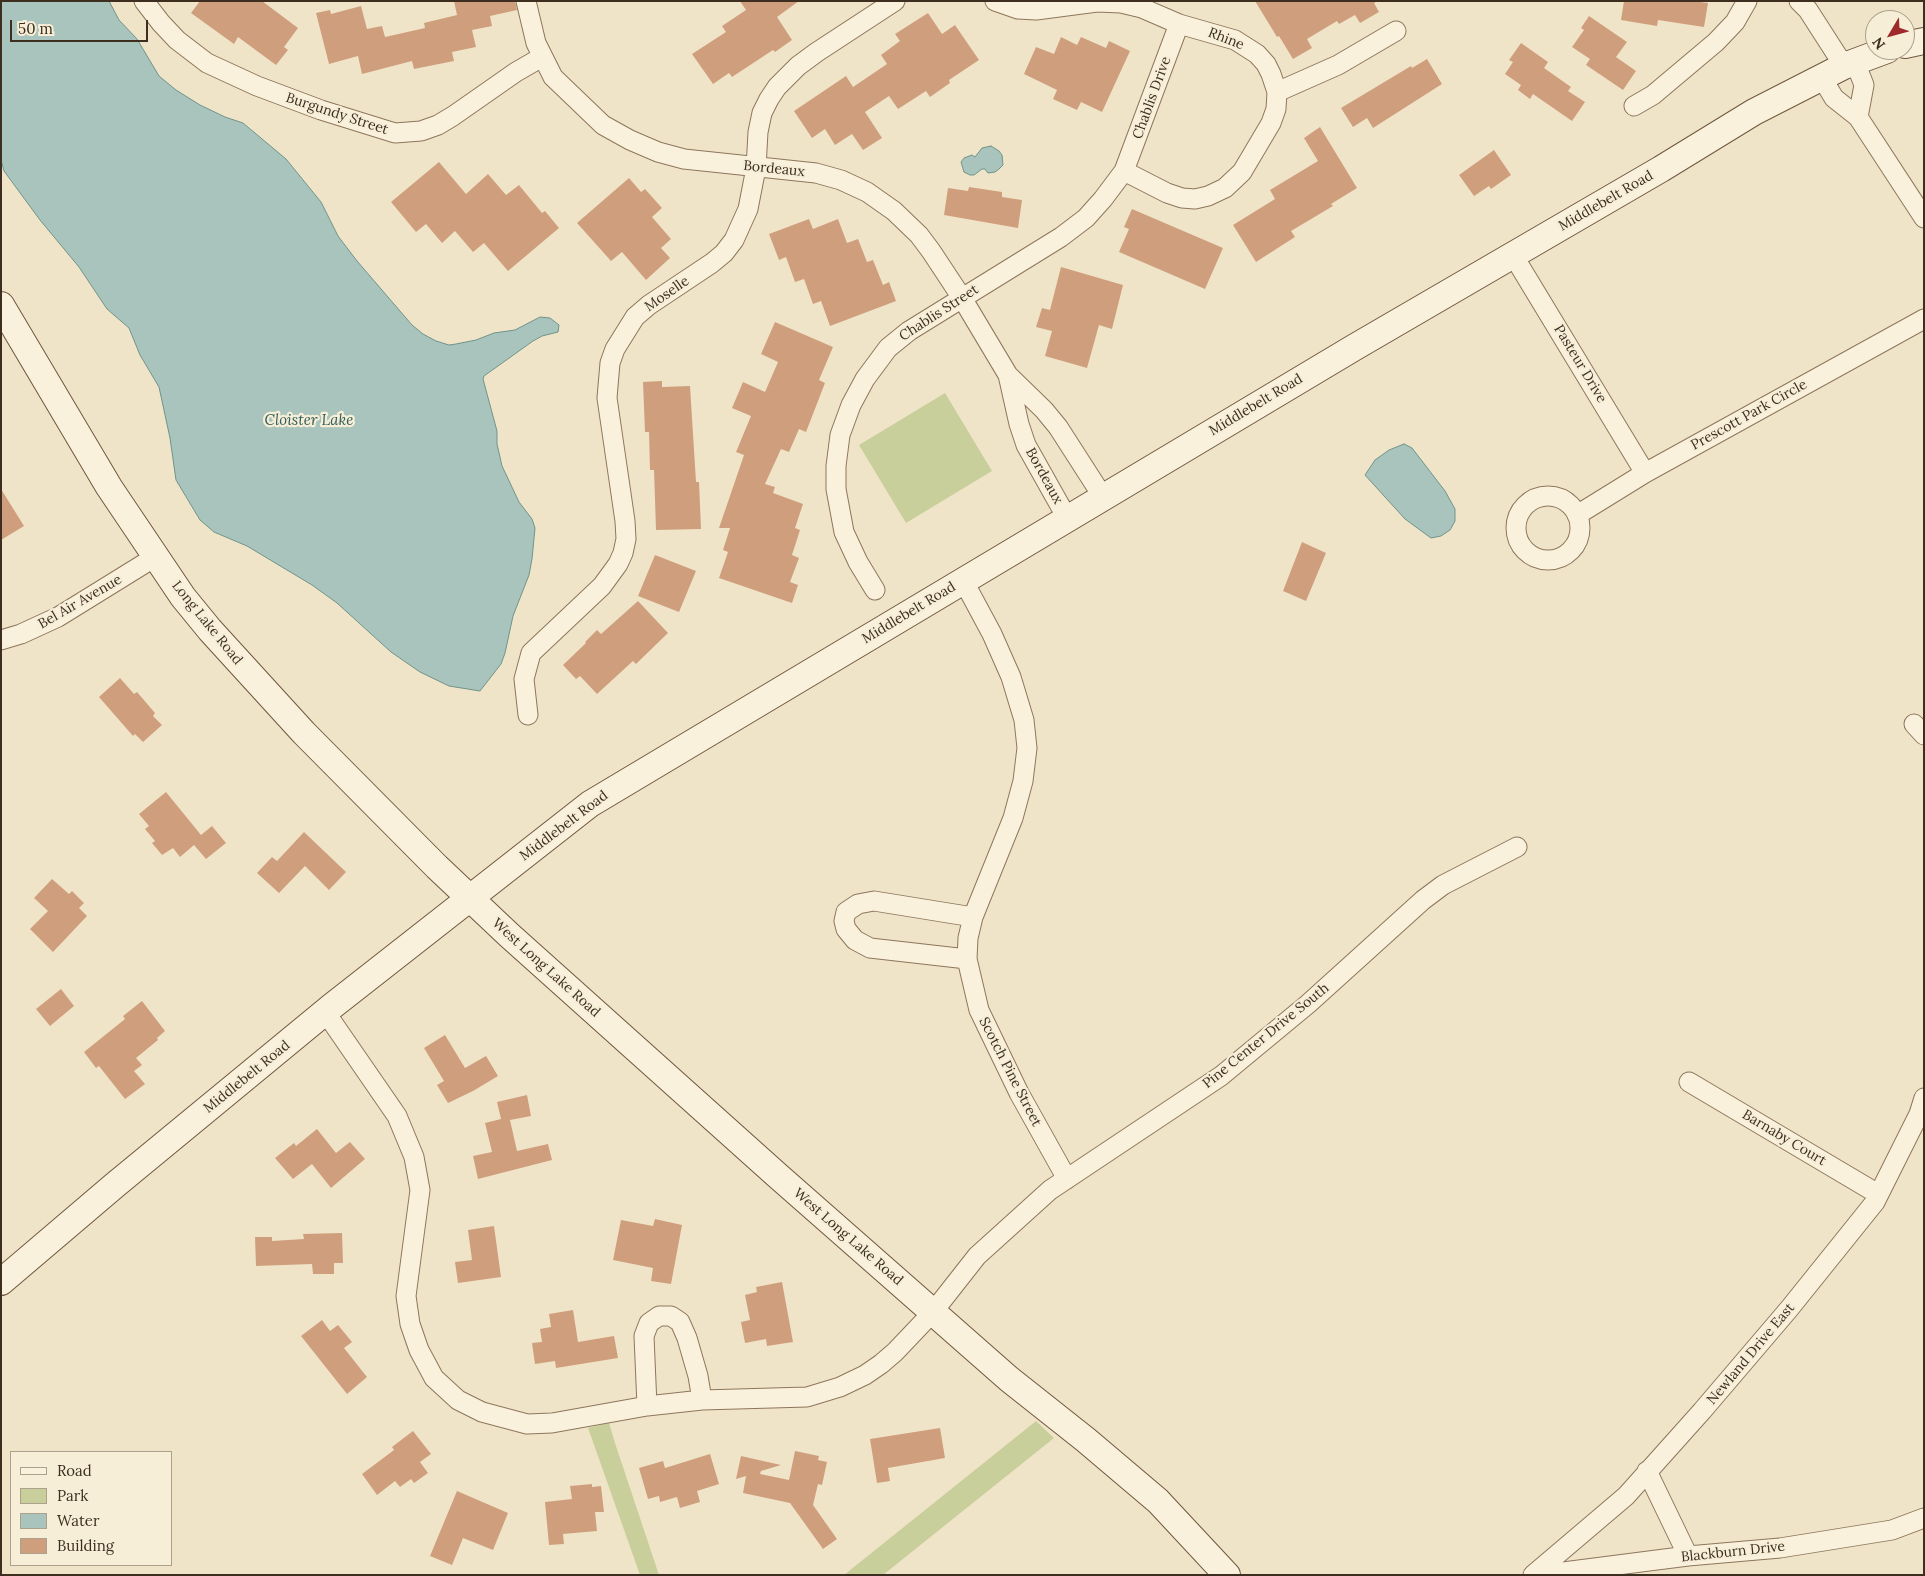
<!DOCTYPE html>
<html>
<head>
<meta charset="utf-8">
<style>
	body { margin:0 }
	#map { position:relative; width:1925px; height:1576px; overflow:hidden; background:#f0e4c8; font-family:Lora,serif }
	canvas { display:block }
	.frame { position:absolute; inset:0; border:2px solid #3d2e20; pointer-events:none }
	.legend { position:absolute; left:10px; top:1451px; width:162px; height:115px; box-sizing:border-box; background:#f7eed8; border:1px solid #ada18e; margin:0; padding:6px 9px; list-style:none; font-size:15px; color:#3d2e20 }
	.legend li { display:flex; align-items:center; gap:10px; height:25px }
	.legend b { width:25px; border:1px solid #ada18e }
	.north { position:absolute; left:1865px; top:10px; width:50px; height:50px; box-sizing:border-box; background:#f7eed8; border:1px solid #ada18e; border-radius:50%; rotate:233deg; font-size:14px; font-weight:700; line-height:20px; text-align:center; color:#3d2e20 }
	.north::after { content:''; display:block; margin:auto; width:18px; height:22px; background:#9e2a2b; clip-path:polygon(50% 0,100% 100%,50% 72%,0 100%) }
	.scale { position:absolute; left:10px; top:20px; width:138px; height:22px; box-sizing:border-box; border:2px solid #3d2e20; border-top:0; padding-left:6px; font-size:15px; line-height:18px; white-space:nowrap; color:#3d2e20; -webkit-text-stroke:4px #f7eed8; paint-order:stroke }
</style>
</head>
<body>
<div id="map">
<canvas width="1925" height="1576"></canvas>
<div class="frame"></div>
<ul class="legend">
<li><b style="height:6px;background:#faf1dc"></b>Road</li>
<li><b style="height:14px;background:#c9cf9b"></b>Park</li>
<li><b style="height:14px;background:#a9c4bc"></b>Water</li>
<li><b style="height:14px;background:#cf9f7d"></b>Building</li>
</ul>
<div class="north">N</div>
<div class="scale">50 m</div>
</div>
<script>
const g = document.querySelector('canvas').getContext('2d');
g.lineJoin = 'round';
function paint(path, color) { g.fillStyle = color; g.fill(path, 'evenodd'); }
const poly = rows => new Path2D(rows.map(r => 'M' + r).join(''));
function strokePath(path, color, width, dash) { g.strokeStyle = color; g.lineWidth = width; g.lineCap = dash ? 'butt' : 'round'; g.setLineDash(dash || []); g.stroke(path); }
function write(font, color, halo, rows, align = 'center') {
  g.font = font + ' Lora,serif'; g.lineWidth = 4.5; g.setLineDash([]); g.textBaseline = 'middle'; g.strokeStyle = halo; g.fillStyle = color; for (const [text, x, y, turn = 0] of rows) {
    g.save(); g.translate(x, y); g.rotate((+turn || 0) * Math.PI / 180); g.textAlign = isNaN(turn) ? turn : align; if (halo) g.strokeText(text, 0, 0); g.fillText(text, 0, 0); g.restore();
  }
}
const green = poly([
	[945,393,992,471,906,523,859,445],
	[1036,1421,1054,1438,883,1575,844,1575],
	[609,1423,615,1443,659,1575,640,1575,588,1428]
]);
const water = poly([
	[1,1,109,1,119,20,137,39,159,76,176,90,200,105,225,117,243,123,286,159,321,202,338,236,357,261,412,325,423,334,436,341,449,345,456,344,476,340,494,333,515,330,540,317,550,318,559,325,558,332,542,336,533,341,484,376,483,379,497,431,497,444,502,466,519,502,532,519,535,528,532,559,529,575,513,616,505,653,501,664,480,691,449,686,420,672,391,652,337,603,312,585,247,546,214,532,200,520,176,480,170,438,159,387,140,355,129,328,107,309,79,267,40,220,4,171,1,160,1,1],
	[991,146,999,151,1002,155,1003,165,999,169,995,172,988,173,985,169,982,169,974,175,970,175,964,172,961,162,964,158,972,155,975,157,982,148,991,146],
	[1404,444,1412,448,1445,491,1455,509,1455,521,1450,530,1441,536,1431,538,1405,519,1365,475,1375,460,1389,450,1404,444]
]);
const building = poly([
	[200,1,262,1,298,28,284,47,288,50,276,65,238,37,234,44,191,13],
	[454,1,515,1,517,10,490,16,492,26,472,30,476,47,452,52,454,61,414,69,412,61,362,74,358,56,329,64,316,13,330,10,331,14,361,6,367,29,382,26,385,37,425,28,424,23,457,15],
	[740,1,799,1,777,17,792,40,775,52,773,50,732,77,729,73,713,84,692,54,726,32,722,26,746,10],
	[1255,1,1378,1,1374,3,1379,12,1360,23,1355,15,1339,24,1337,21,1307,39,1312,48,1293,59,1279,36,1277,37],
	[1624,1,1692,1,1708,3,1704,27,1658,20,1657,26,1621,20],
	[928,13,942,34,955,25,979,60,949,80,950,83,930,97,926,91,898,109,889,96,865,112,882,138,863,150,852,134,835,145,825,129,812,138,794,111,846,76,853,87,887,64,881,55,900,41,895,34],
	[1589,16,1627,42,1616,57,1636,71,1623,90,1586,65,1590,59,1572,47,1584,30,1581,28],
	[1061,37,1077,45,1081,37,1106,48,1109,41,1130,51,1102,112,1081,102,1077,110,1053,99,1057,90,1024,74,1036,47,1054,54],
	[1521,43,1548,62,1544,68,1571,87,1568,91,1585,102,1572,121,1533,94,1530,99,1518,90,1521,85,1505,74,1513,62,1509,60],
	[1427,59,1442,84,1373,128,1367,118,1353,127,1341,108,1411,66,1412,68],
	[1320,127,1357,188,1331,204,1333,206,1291,231,1295,237,1256,262,1233,225,1275,199,1270,190,1318,161,1304,138],
	[1494,150,1511,175,1491,189,1489,186,1474,196,1459,175],
	[439,162,466,194,488,174,506,195,519,185,542,213,545,211,559,228,508,271,484,243,473,252,455,231,442,243,426,224,416,232,391,202],
	[629,178,641,192,645,189,662,208,652,217,671,239,661,248,670,258,646,280,622,252,611,261,577,223],
	[969,187,1002,192,1002,197,1022,200,1018,228,944,215,948,188,968,191],
	[1132,209,1223,248,1205,289,1119,252,1129,229,1124,227],
	[809,219,813,229,838,219,847,243,858,239,867,262,873,260,883,285,889,282,896,301,830,326,821,301,813,304,804,279,795,282,786,257,779,260,769,234],
	[1061,267,1123,285,1112,329,1099,325,1087,368,1045,356,1052,331,1036,327,1042,308,1050,310],
	[775,322,833,347,819,380,825,383,806,432,799,429,789,452,781,449,765,484,775,487,773,493,803,504,795,528,800,530,792,555,799,558,790,582,798,585,792,603,719,578,728,552,723,550,730,528,719,528,744,455,736,452,751,416,732,408,743,382,765,392,778,362,761,354],
	[662,381,662,387,690,386,696,482,699,482,701,529,656,530,654,470,650,470,649,432,645,432,643,382],
	[1,489,24,526,1,540],
	[1302,542,1326,553,1306,601,1283,591],
	[655,555,696,571,679,612,638,596],
	[638,601,668,633,636,664,633,661,597,694,580,676,576,679,563,665,586,643,585,642,597,630,601,634],
	[120,678,134,694,137,692,155,713,153,716,162,725,143,742,135,734,133,736,99,697],
	[166,792,201,835,212,826,226,843,206,859,194,845,180,857,173,848,162,855,152,843,155,841,145,829,149,826,139,814],
	[304,832,346,872,329,890,305,866,279,893,257,873,272,857,277,861],
	[52,879,69,894,72,891,84,903,79,908,87,916,53,952,30,929,48,911,34,898],
	[61,989,74,1006,50,1026,36,1009],
	[142,1001,165,1031,157,1038,158,1040,136,1058,142,1065,134,1071,145,1084,125,1099,99,1066,96,1068,84,1052,125,1019,123,1016],
	[445,1035,465,1068,486,1056,498,1076,473,1091,448,1103,437,1085,444,1081,424,1048],
	[527,1095,531,1116,510,1120,517,1151,548,1144,552,1160,478,1179,473,1156,492,1152,485,1123,501,1119,497,1102],
	[317,1129,336,1153,350,1142,365,1159,331,1188,312,1164,293,1179,275,1158,294,1143,296,1146],
	[655,1219,682,1225,671,1284,651,1281,653,1268,613,1260,621,1220,653,1226],
	[494,1226,501,1277,458,1283,455,1262,472,1260,468,1230],
	[342,1233,343,1263,334,1263,334,1274,313,1274,312,1264,256,1266,255,1237,272,1237,272,1241,304,1239,303,1234],
	[782,1282,793,1342,767,1346,766,1339,745,1343,741,1322,750,1320,745,1295,757,1292,756,1287],
	[573,1310,578,1342,614,1336,618,1358,556,1368,555,1361,535,1364,532,1343,542,1342,540,1329,551,1327,549,1314],
	[322,1320,330,1331,338,1325,352,1342,344,1348,367,1377,347,1394,301,1336],
	[940,1428,945,1458,888,1468,890,1481,877,1483,870,1439],
	[413,1431,431,1454,420,1462,428,1473,414,1483,411,1479,400,1487,395,1481,377,1495,362,1474,394,1450,392,1447],
	[795,1451,819,1456,818,1460,827,1462,822,1485,818,1484,813,1505,837,1539,823,1549,790,1503,743,1493,746,1476,736,1479,741,1456,781,1465,761,1471,760,1474,789,1480],
	[710,1454,719,1484,697,1491,700,1502,680,1508,677,1497,660,1502,659,1496,648,1499,639,1468,663,1461,665,1468],
	[592,1484,592,1487,601,1486,604,1512,595,1512,597,1531,563,1534,564,1544,549,1545,545,1502,572,1499,570,1486],
	[457,1491,508,1513,493,1550,463,1538,452,1565,430,1556]
]);
const street = poly([
	[144,1,161,23,177,40,207,63,257,86,321,110,395,133,421,131,438,125,453,116,516,72,542,57],
	[526,1,536,43,553,77,603,125,630,140,658,152,684,159,816,173,841,180,867,192,894,211,919,235,931,251,962,298,1008,375],
	[995,1,1018,9,1036,10,1097,2,1121,3,1142,8,1179,24,1235,40,1257,54,1266,64,1271,74,1277,92,1276,109,1271,123,1242,172,1225,188,1208,196,1195,199,1182,198,1167,193,1124,171],
	[1799,1,1808,10,1844,66],
	[1822,78,1834,98,1858,117,1864,85,1855,62],
	[1277,92,1338,65,1396,31],
	[1634,106,1653,95,1716,42,1735,22,1747,1],
	[1858,117,1924,218],
	[1513,255,1645,473],
	'1516 528a32 32 0 1 1 64 0a32 32 0 1 1-64 0Z',
	[1577,515,1645,473,1924,319],
	[1067,518,1026,445,1019,424,1008,375,1044,410,1058,427,1103,497],
	[963,580,992,634,1011,677,1024,720,1027,748,1023,781,1013,818,973,917,968,938,967,959,979,1010,1019,1093,1067,1179],
	[875,590,858,562,844,532,836,489,836,466,840,435,851,405,865,379,888,348,909,331,1061,237,1086,218,1103,199,1124,171,1179,24],
	[1,640,21,634,58,617,155,557],
	[528,715,524,679,531,653,602,586,618,564,623,553,626,539,625,521,607,398,610,363,615,349,635,317,649,305,712,263,724,253,734,240,748,209,756,168,758,132,762,113,769,99,777,87,798,66,817,52,895,1],
	[1914,724,1924,735],
	[967,959,870,948,855,940,846,929,844,921,846,912,858,904,874,901,973,917],
	[326,1013,397,1116,414,1157,420,1190,406,1296,410,1324,419,1350,434,1378,458,1400,482,1412,527,1424,552,1423,647,1406,702,1400,807,1397,840,1387,865,1375,881,1364,895,1352,933,1312,977,1256,1050,1190,1221,1076,1308,1004,1423,900,1443,885,1517,847],
	[1689,1082,1878,1194],
	[647,1406,644,1336,649,1323,659,1316,671,1316,680,1322,687,1338,698,1376,702,1400],
	[1647,1471,1688,1556],
	[1533,1575,1626,1496,1702,1411,1789,1309,1875,1202,1919,1114,1924,1098],
	[1540,1575,1688,1556,1780,1548,1892,1530,1924,1518]
]);
const secondary = poly([
	[1905,45,1924,41],
	[1,305,109,487,183,597,210,630,304,733,437,867,509,935,778,1176,1009,1379,1086,1440,1158,1501,1227,1575],
	[1,1282,115,1185,331,1007,590,804,1355,347,1661,169,1754,112,1844,66,1887,50]
]);
const streetNames = [
	["Rhine",1226,39,21],
	["Chablis Drive",1152,98,-70],
	["Burgundy Street",337,114,18],
	["Bordeaux",774,169,6],
	["Middlebelt Road",1606,201,-30],
	["Moselle",667,294,-35],
	["Chablis Street",939,313,-33],
	["Pasteur Drive",1580,364,59],
	["Middlebelt Road",1256,405,-31],
	["Prescott Park Circle",1749,415,-29],
	["Bordeaux",1044,476,61],
	["Bel Air Avenue",80,602,-30],
	["Middlebelt Road",909,613,-31],
	["Long Lake Road",207,623,51],
	["Middlebelt Road",564,826,-37],
	["West Long Lake Road",546,968,42],
	["Pine Center Drive South",1266,1036,-39],
	["Scotch Pine Street",1010,1072,63],
	["Middlebelt Road",247,1077,-39],
	["Barnaby Court",1784,1138,31],
	["West Long Lake Road",848,1237,41],
	["Newland Drive East",1751,1354,-50],
	["Blackburn Drive",1733,1552,-6]
];
const waterNames = [
	["Cloister Lake",309,421]
];
paint(green, '#c9cf9b');
paint(water, '#a9c4bc');
strokePath(water, '#6f938a', 1);
paint(building, '#cf9f7d');
strokePath(street, '#8d765c', 21);
strokePath(secondary, '#6f573f', 28);
strokePath(street, '#faf1dc', 19);
strokePath(secondary, '#faf1dc', 26);
write('14px', '#3d2e20', '#f7eed8', streetNames);
write('italic 15px', '#2f5d5a', '#f7eed8', waterNames);
</script>
</body>
</html>
